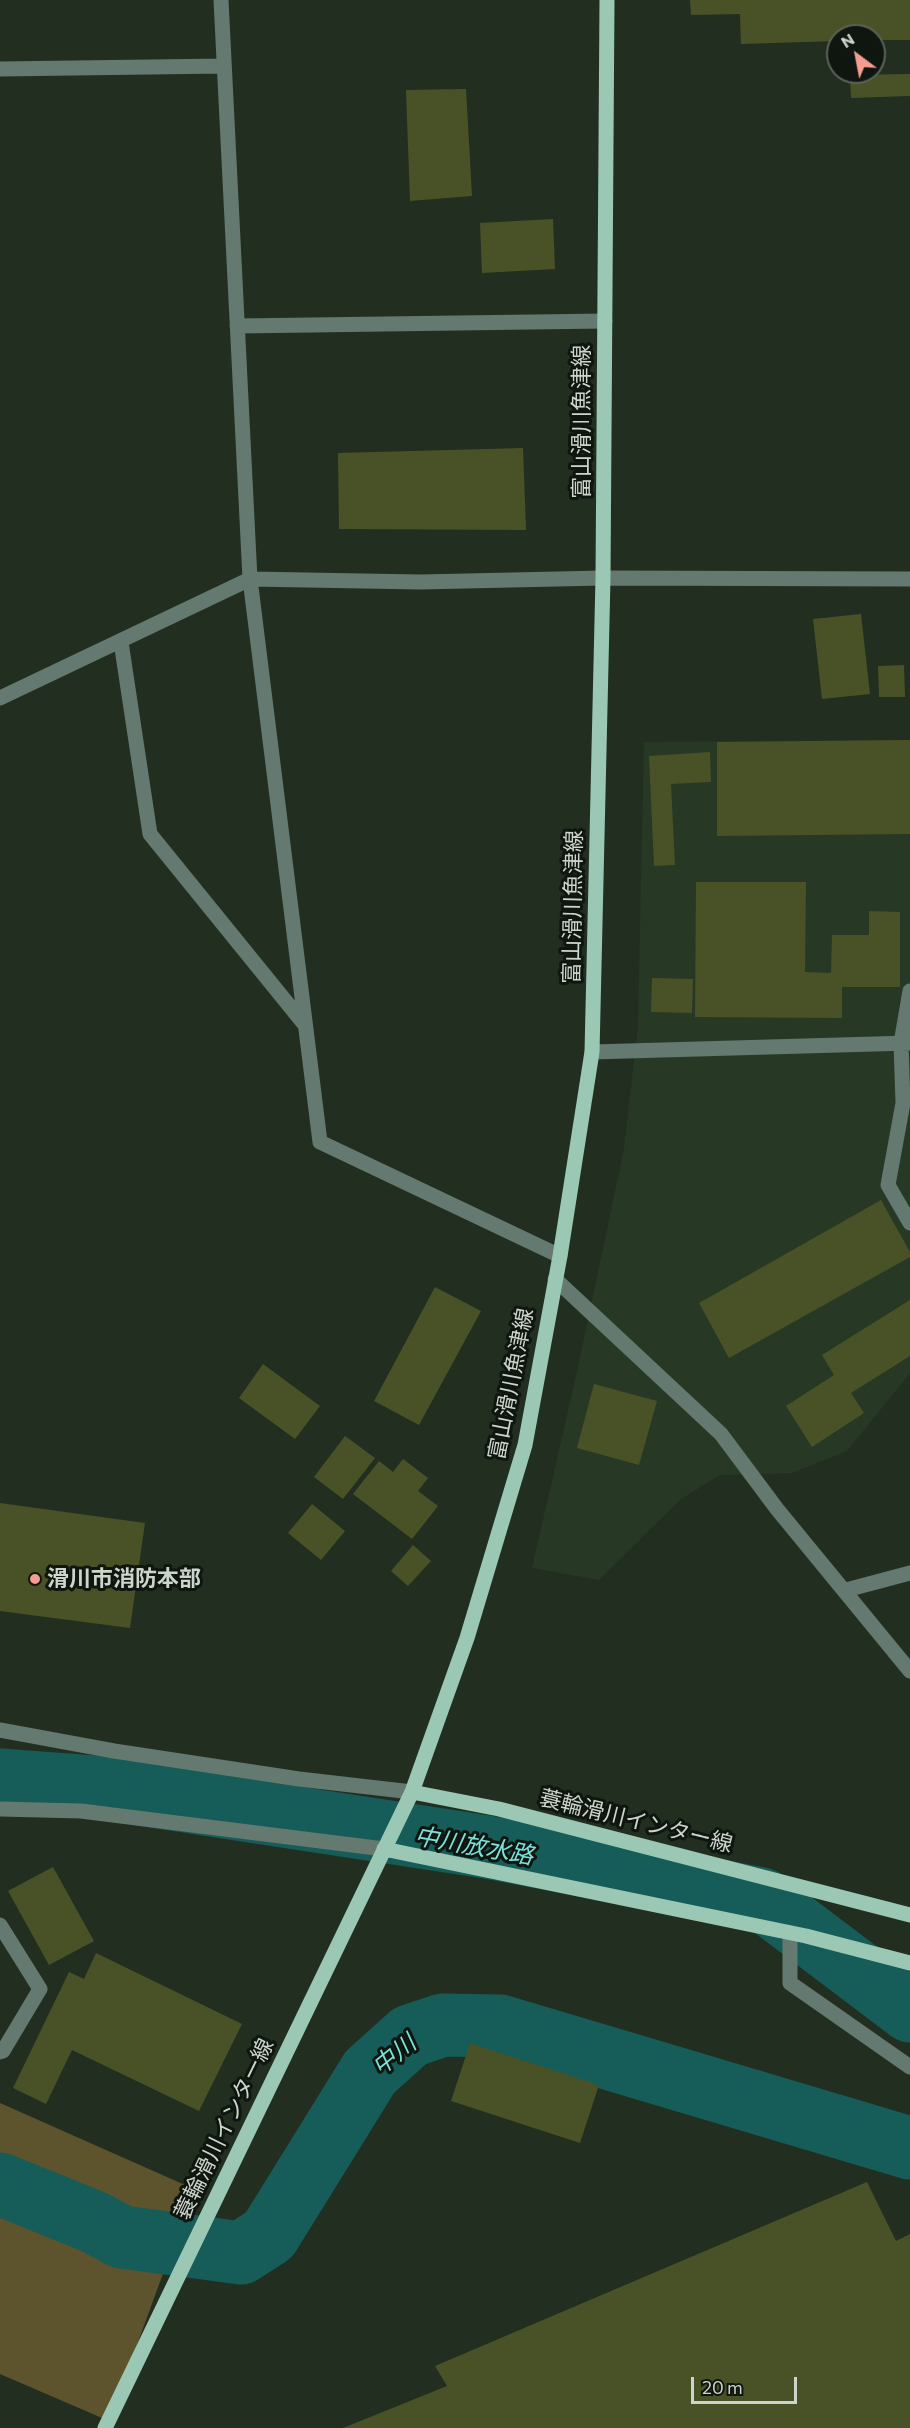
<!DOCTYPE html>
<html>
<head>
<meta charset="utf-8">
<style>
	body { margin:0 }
	#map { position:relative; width:910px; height:2428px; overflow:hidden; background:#222f20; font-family:Commissioner,sans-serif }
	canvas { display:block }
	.north { position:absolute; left:826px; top:24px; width:60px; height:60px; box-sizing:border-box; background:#0f150f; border:2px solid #5b625a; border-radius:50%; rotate:328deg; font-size:16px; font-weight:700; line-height:24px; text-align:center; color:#ccd5cb }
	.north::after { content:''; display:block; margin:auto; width:21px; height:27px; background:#f59c93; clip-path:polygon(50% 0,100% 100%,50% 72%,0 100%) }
	.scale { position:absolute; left:691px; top:2377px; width:106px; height:27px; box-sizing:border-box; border:3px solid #ccd5cb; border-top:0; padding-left:8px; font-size:18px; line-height:21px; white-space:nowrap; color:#ccd5cb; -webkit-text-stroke:4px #0f150f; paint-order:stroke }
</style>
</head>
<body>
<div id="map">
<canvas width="910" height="2428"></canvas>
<div class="north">N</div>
<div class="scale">20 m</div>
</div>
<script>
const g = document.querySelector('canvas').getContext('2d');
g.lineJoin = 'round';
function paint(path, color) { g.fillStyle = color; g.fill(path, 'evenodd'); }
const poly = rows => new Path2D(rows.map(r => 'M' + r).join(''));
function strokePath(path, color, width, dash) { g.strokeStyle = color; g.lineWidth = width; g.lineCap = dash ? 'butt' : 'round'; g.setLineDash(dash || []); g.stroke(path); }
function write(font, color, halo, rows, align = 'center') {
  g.font = font + ' Commissioner,"Noto Sans JP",sans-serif'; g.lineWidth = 6; g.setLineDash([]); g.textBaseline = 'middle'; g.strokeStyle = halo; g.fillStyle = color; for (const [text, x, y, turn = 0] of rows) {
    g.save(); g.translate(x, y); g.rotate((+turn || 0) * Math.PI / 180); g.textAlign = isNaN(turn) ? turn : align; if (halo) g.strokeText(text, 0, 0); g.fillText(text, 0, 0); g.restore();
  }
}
const built = poly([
	[910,740,910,1373,847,1451,792,1473,720,1475,681,1499,599,1580,532,1568,577,1372,624,1149,638,1025,644,742]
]);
const green = poly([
	[0,2103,194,2189,109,2421,0,2374]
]);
const river = poly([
	[0,1780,94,1787,487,1847,762,1899,910,2011],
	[0,2184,94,2222,122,2237,241,2253,269,2235,370,2072,410,2036,443,2025,500,2026,910,2148]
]);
const building = poly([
	[690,0,910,0,910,40,874,40,874,36,838,36,838,41,741,44,740,14,691,15],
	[910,74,910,96,851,98,850,75],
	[466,89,472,196,410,201,406,90],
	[553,219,555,269,482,273,480,223],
	[523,448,526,530,339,529,338,453],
	[861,614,870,694,822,699,813,619],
	[904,665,905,697,879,697,878,666],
	[910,740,910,834,717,836,717,742],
	[710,752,711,782,671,784,675,865,654,866,649,756],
	[696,882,806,882,805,972,831,973,832,935,869,935,869,911,900,912,900,987,842,987,842,1018,695,1017],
	[652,978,693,979,692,1013,651,1012],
	[881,1200,910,1252,910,1257,729,1358,699,1303],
	[435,1287,481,1311,419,1425,374,1401],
	[910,1300,910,1356,851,1393,864,1413,812,1447,786,1406,834,1375,822,1355],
	[263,1364,320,1406,295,1439,239,1398],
	[594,1384,657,1401,639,1465,577,1448],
	[345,1436,375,1458,343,1499,314,1477],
	[403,1459,428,1478,418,1491,438,1506,412,1539,353,1494,379,1461,393,1472],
	[0,1503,145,1523,130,1628,0,1611],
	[312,1504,345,1531,321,1560,288,1533],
	[413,1545,431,1561,408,1586,391,1571],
	[53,1867,94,1941,49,1965,8,1891],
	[96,1953,242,2024,199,2111,72,2050,46,2104,13,2088,69,1972,84,1979],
	[470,2043,599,2085,580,2143,451,2101],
	[867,2182,896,2241,910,2234,910,2428,343,2428,447,2386,435,2366]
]);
const minor = poly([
	[221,0,250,579,320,1142,560,1256],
	[0,69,224,66],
	[237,326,605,321],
	[121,642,150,834,305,1025],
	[0,698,250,579,420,582,603,578,910,579],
	[910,991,901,1043,903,1103,888,1185,910,1223],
	[592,1052,910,1043],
	[555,1279,721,1434,777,1509,910,1671],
	[846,1590,910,1573],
	[0,1730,114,1751,299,1779,412,1792],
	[0,1809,81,1811,384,1849],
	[0,1925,40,1989,3,2051,0,2052],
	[790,1933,790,1983,910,2067]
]);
const major = poly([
	[412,1792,499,1809,910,1915],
	[384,1849,806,1936,910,1963],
	[105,2428,412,1792,467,1638,525,1445,560,1256,592,1052,603,578,607,0]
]);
const markers = [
	[35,1579,6,"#f59c93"]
];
const streetNames = [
	["富山滑川魚津線",582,422,-90],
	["富山滑川魚津線",573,907,-89],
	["富山滑川魚津線",511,1384,-79],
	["蓑輪滑川インター線",636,1821,14],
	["蓑輪滑川インター線",224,2129,-64]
];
const poiNames = [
	["滑川市消防本部",47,1579]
];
const waterNames = [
	["中川放水路",474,1846,10],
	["中川",394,2055,-39]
];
paint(built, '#273925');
paint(green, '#5d542d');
strokePath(river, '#165c58', 63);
paint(building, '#495226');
strokePath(minor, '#64796f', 15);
strokePath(major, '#9ac8b4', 15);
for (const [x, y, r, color] of markers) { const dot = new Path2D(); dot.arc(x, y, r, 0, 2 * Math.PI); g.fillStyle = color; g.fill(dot); strokePath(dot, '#0f150f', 2); }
write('22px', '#ccd5cb', '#0f150f', streetNames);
write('bold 22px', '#ccd5cb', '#0f150f', poiNames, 'left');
write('italic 24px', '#7be1da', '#0f150f', waterNames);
</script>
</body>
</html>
